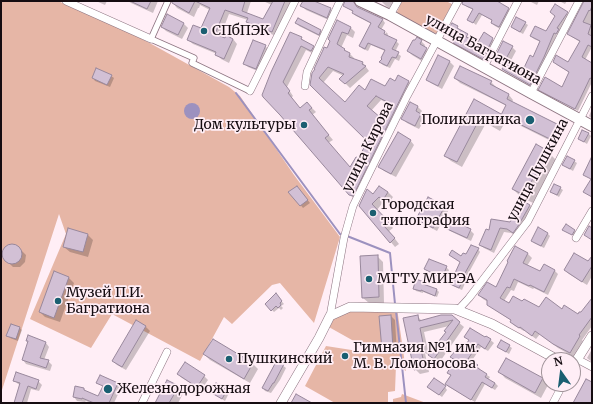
<!DOCTYPE html>
<html>
<head>
<meta charset="utf-8">
<style>
	body { margin:0 }
	#map { position:relative; width:593px; height:404px; overflow:hidden; background:#ffeef6; font-family:Merriweather,serif }
	canvas { display:block }
	.frame { position:absolute; inset:0; border:2px solid #150c11; pointer-events:none }
	.north { position:absolute; left:541px; top:352px; width:40px; height:40px; box-sizing:border-box; background:#ffeef6; border:1px solid #a1949a; border-radius:50%; rotate:346deg; font-size:11px; font-weight:700; line-height:16px; text-align:center; color:#150c11 }
	.north::after { content:''; display:block; margin:auto; width:14px; height:18px; background:#1a5f71; clip-path:polygon(50% 0,100% 100%,50% 72%,0 100%) }
</style>
</head>
<body>
<div id="map">
<canvas width="593" height="404"></canvas>
<div class="frame"></div>
<div class="north">N</div>
</div>
<script>
const g = document.querySelector('canvas').getContext('2d');
g.lineJoin = 'round';
function paint(path, color) { g.fillStyle = color; g.fill(path, 'evenodd'); }
const poly = rows => new Path2D(rows.map(r => 'M' + r).join(''));
function strokePath(path, color, width, dash) { g.strokeStyle = color; g.lineWidth = width; g.lineCap = dash ? 'butt' : 'round'; g.setLineDash(dash || []); g.stroke(path); }
function write(font, color, halo, rows, align = 'center') {
  g.font = font + ' Merriweather,serif'; g.lineWidth = 3.5; g.setLineDash([]); g.textBaseline = 'middle'; g.strokeStyle = halo; g.fillStyle = color; for (const [text, x, y, turn = 0] of rows) {
    g.save(); g.translate(x, y); g.rotate((+turn || 0) * Math.PI / 180); g.textAlign = isNaN(turn) ? turn : align; if (halo) g.strokeText(text, 0, 0); g.fillText(text, 0, 0); g.restore();
  }
}
const green = poly([
	[1,1,58,1,137,36,229,87,240,96,294,175,340,237,314,323,280,283,272,285,232,324,224,317,200,361,112,314,91,348,30,319,66,234,59,214,1,393],
	[402,1,446,1,452,4,437,34,396,14],
	[350,308,397,308,406,371,396,365,395,391,388,392,388,403,335,403,305,386,326,346,377,354,327,326,332,317],
	[402,394,426,403,393,403,393,399,401,397]
]);
const water = poly([
	'184 111a8 8 0 1 1 16 0a8 8 0 1 1-16 0Z'
]);
const shadow = poly([
	[96,1,107,1,105,5],
	[128,1,158,1,153,13,131,3],
	[174,1,251,1,247,13,263,20,272,5,263,1,291,1,276,36,251,26,247,21,248,20,229,14,220,37,225,39,233,39,237,44,229,63,221,59,217,54,193,44,188,40,202,29,210,10,200,5,199,8,198,8,194,17,177,8,173,3],
	[304,1,311,1,330,9,334,13,331,21,306,10,302,6],
	[346,1,357,1,356,5,357,8,383,20,385,23,381,30,383,39,386,32,388,34,387,36,396,41,399,44,395,52,401,56,399,61,395,59,390,68,383,65,380,62,383,59,385,51,371,45,368,51,363,49,360,46,372,24,356,16,353,13,354,12,347,8,344,6],
	[383,1,397,1,393,10,386,6,382,2],
	[466,1,501,1,500,4,508,9,511,11,502,30,495,26,492,23,493,21,482,15,476,25,469,19,474,10,467,7,464,4],
	[529,1,539,1,537,5],
	[559,1,567,1,565,4],
	[590,1,592,1,592,33,590,36,592,38,592,47,585,60,592,64,592,82,578,111,543,92,540,89,562,88,570,73,557,65,554,62,569,64,580,42,572,37,569,34],
	[567,13,570,16,559,36,557,34,546,60,533,87,506,72,503,69,505,66,499,63,495,59,512,47,516,51,508,66,524,71,534,58,541,42,534,39,531,36,547,32],
	[337,21,351,28,355,32,353,38,347,35,341,48,350,54,354,58,354,60,363,63,369,71,350,88,341,79,344,76,333,71,323,83,345,103,365,92,386,88,395,82,398,76,409,82,413,86,354,199,280,115,264,97,301,38,306,43,313,47,317,51,316,55,306,50,287,87,293,96,291,98,300,109,312,108,316,112,312,115,333,140,328,143,350,168,359,160,372,144,311,84,327,50],
	[381,100,389,104,381,119,371,111],
	[297,23,320,31,323,33,321,37,299,26],
	[525,23,528,25,523,34,514,29,512,27],
	[184,24,188,28,182,39,166,31,162,27],
	[457,27,469,38,469,39,478,44,484,34,495,41,485,61,457,45,457,39,450,35,448,33],
	[421,41,425,45,424,48,430,53,425,63,412,55,408,51],
	[265,46,269,50,260,72,248,67,244,63],
	[439,56,450,62,454,66,442,89,431,83,427,79],
	[111,76,114,78,110,87,95,81,93,78],
	[455,78,491,82,496,87,495,88,509,95,513,100,512,102,559,126,564,130,557,144,507,119,500,131,486,123,462,167,451,161,445,156,475,101,502,116,507,106,460,83],
	[418,107,422,111,420,114,425,119,419,129,407,123,403,119],
	[592,109,592,119,589,116],
	[588,133,591,136,587,144,579,139],
	[410,140,414,145,396,177,384,171,380,167],
	[536,145,548,152,556,160,533,203,521,197,513,189],
	[574,161,577,163,573,171,566,167,564,165],
	[560,188,563,190,559,197,554,194,551,192],
	[299,189,310,203,303,208,290,192],
	[388,192,393,197,388,204,384,201,377,210,393,228,389,231,399,244,395,247,360,205,373,196],
	[530,205,533,209,517,236,511,233,504,232,494,253,484,248,480,245,490,231,511,223,519,209,515,206],
	[444,207,448,211,437,231,422,223,418,219],
	[450,220,470,230,474,234,471,241,450,231,446,227],
	[563,229,574,231,577,233,575,237],
	[548,234,550,236,544,248,534,243,532,240],
	[88,235,93,240,88,257,70,252,64,247],
	[9,245,16,245,26,255,25,262,20,267,13,267,3,257,3,250],
	[516,247,528,254,532,258,527,266,540,273,555,271,558,274,548,295,534,288,533,289,518,282,514,291,511,290,504,301,509,304,539,309,562,310,578,316,582,313,592,300,592,326,582,340,583,341,574,357,558,348,540,334,536,339,524,330,524,331,515,326,511,322,512,321,492,308,488,304,488,302,483,299,479,295,496,288],
	[478,249,480,252,467,276,468,277,462,290,453,286,451,284,461,263,462,258],
	[377,256,383,262,384,303,369,303,363,298],
	[592,261,592,276,587,285,569,274,565,270],
	[446,267,449,270,445,280,428,271,425,269],
	[69,278,74,283,60,322,45,317,40,312],
	[423,283,426,286,437,290,439,292,437,297,423,292,423,293,416,291,414,288],
	[276,295,284,304,281,306,283,308,281,310,279,308,274,312,266,304],
	[391,316,395,320,397,354,387,354,383,350,381,317],
	[417,316,422,321,451,316,464,327,439,363,430,355,447,332,449,326,424,332,429,355,425,353,429,372,420,374,415,369],
	[137,321,146,327,150,331,126,370,117,365,113,361],
	[20,328,22,330,18,341,10,338,8,335],
	[487,337,494,343,488,351,481,347,471,362,477,366,480,369,479,370,490,377,488,380,495,383,498,386,495,390,485,384,475,402,449,387,446,384,451,376,449,373,461,354,485,339],
	[27,340,46,343,49,347,44,360,48,361,52,365,50,371,26,364,23,360,28,342],
	[213,340,253,364,258,369,250,383,210,360,204,354],
	[502,341,512,348,509,354,501,349],
	[592,349,592,362,587,358],
	[507,359,543,379,548,385,541,398,505,378,500,372],
	[277,361,286,368,280,380,271,393,265,391,263,388],
	[178,374,204,376,208,380,201,390,182,378],
	[14,380,38,381,42,385,39,391,31,389,27,403,15,403,20,385,18,384],
	[97,382,117,384,121,388,114,403,91,403,86,401,85,402,77,401,74,397,84,389,87,392,98,398,103,387],
	[216,384,229,393,225,401,214,394],
	[178,387,184,392,178,403,156,403],
	[445,387,447,390,442,397,431,389]
]);
const stream = poly([
	[236,93,340,234,343,235],
	[347,236,390,253,395,304],
	[396,311,406,403]
]);
const building = poly([
	[130,1,151,1,147,9,130,1],
	[172,1,245,1,242,11,263,19,273,1,285,1,272,32,246,22,248,18,225,10,215,34,225,38,226,35,233,39,224,59,215,55,216,52,187,40,193,25,201,28,210,8,195,1,189,13,172,3,172,1],
	[303,1,314,1,331,8,327,18,300,6,303,1],
	[345,1,353,1,357,7,383,19,378,27,385,31,384,34,397,40,392,49,399,52,396,58,392,57,387,66,379,62,382,59,381,58,385,50,368,43,365,49,359,46,371,23,352,13,353,11,343,6,345,1],
	[463,1,497,1,509,8,499,27,491,23,492,20,479,13,473,23,467,20,473,9,462,4,463,1],
	[584,1,588,1,592,2,592,6,590,11,589,10,583,22,591,25,588,34,592,36,592,47,588,45,582,57,592,63,592,79,590,78,580,99,575,109,538,90,545,77,562,87,569,72,553,62,556,55,568,62,580,41,567,34,584,1],
	[555,4,568,12,557,28,559,29,556,34,554,33,544,57,530,85,502,69,505,64,519,69,520,68,523,70,530,55,533,57,540,41,530,36,535,26,546,31,555,16,550,12,555,4],
	[167,14,184,23,178,35,161,27,167,14],
	[516,17,526,22,520,32,511,27,516,17],
	[298,18,321,30,319,35,295,23,298,18],
	[337,20,351,27,348,34,342,32,337,44,345,49,344,50,350,53,349,57,363,62,362,64,366,66,345,84,339,79,344,74,328,67,319,78,345,102,359,85,365,90,371,79,385,86,390,78,395,81,398,75,409,81,353,196,349,195,280,115,263,97,262,95,271,72,290,32,302,37,301,39,314,46,311,51,301,46,283,82,290,91,288,93,300,108,307,102,312,108,309,110,329,135,325,138,350,167,356,157,359,158,367,141,310,85,312,73,315,69,314,69,323,50,324,47,327,48,330,41,328,39,337,20],
	[376,96,389,103,381,118,367,106,376,96],
	[452,23,458,26,457,28,468,34,466,37,478,42,484,32,493,38,483,59,453,43,456,38,446,33,452,23],
	[417,37,422,40,420,44,427,48,421,59,407,51,413,40,415,40,417,37],
	[253,40,266,45,256,69,243,64,253,40],
	[503,41,513,46,503,64,494,59,503,41],
	[438,55,450,61,438,86,426,80,438,55],
	[460,66,492,81,490,84,509,94,507,99,559,125,552,140,501,115,506,105,454,78,460,66],
	[96,68,112,75,107,85,92,78,96,68],
	[474,99,501,114,494,126,480,118,457,162,444,156,474,99],
	[410,102,418,106,416,111,421,114,415,126,401,119,410,102],
	[582,130,589,133,584,142,578,139,582,130],
	[398,132,411,140,391,174,378,167,398,132],
	[536,144,548,151,524,195,512,189,536,144],
	[567,156,575,160,570,169,562,165,567,156],
	[592,156,592,197,583,192,591,179,583,175,592,156],
	[554,184,561,187,557,195,550,192,554,184],
	[297,186,308,200,300,206,288,192,297,186],
	[379,186,388,192,383,200,379,197,372,204,389,222,384,226,395,238,390,243,359,206,367,189,373,194,379,186],
	[428,197,445,206,433,228,416,219,428,197],
	[518,198,530,205,518,226,513,233,507,229,500,228,491,250,479,245,486,229,489,230,491,219,510,222,518,208,514,206,518,198],
	[449,219,471,229,467,238,445,228,449,219],
	[566,224,575,230,572,235,562,230,566,224],
	[589,226,592,228,592,240,584,235,589,226],
	[538,227,548,233,541,246,531,241,538,227],
	[68,228,88,234,83,252,63,247,68,228],
	'2 254a10 10 0 1 1 20 0a10 10 0 1 1-20 0Z',
	[471,245,479,248,465,273,466,274,459,288,450,284,460,262,449,255,452,250,461,256,463,253,466,254,471,245],
	[515,246,528,253,523,263,540,271,544,264,555,270,544,292,530,285,529,286,514,279,510,288,507,287,500,298,509,303,513,296,522,301,524,299,539,307,546,297,562,309,564,305,578,314,579,312,581,312,592,298,592,317,579,335,580,336,570,353,553,344,535,331,532,336,520,327,519,328,510,322,511,320,487,305,487,300,478,295,487,282,496,287,508,262,507,261,515,246],
	[574,253,588,261,592,256,592,266,582,282,564,270,574,253],
	[378,255,379,297,362,298,360,256,378,255],
	[429,259,447,266,442,278,424,269,429,259],
	[54,271,69,277,54,318,39,312,54,271],
	[416,279,424,282,423,284,437,289,435,296,421,290,421,291,413,289,416,279],
	[276,293,282,301,280,303,281,305,278,308,276,306,271,311,265,304,276,293],
	[391,315,393,350,382,350,379,316,391,315],
	[418,315,419,321,441,315,452,315,460,322,434,359,428,355,446,332,444,331,453,320,420,328,425,353,421,350,425,367,414,370,403,318,418,315],
	[136,320,146,326,122,367,112,361,136,320],
	[11,324,20,327,16,339,6,336,11,324],
	[470,328,485,337,486,336,491,339,485,349,478,344,468,359,478,365,476,367,487,374,485,377,495,383,492,388,482,382,471,400,445,384,451,375,447,373,455,360,450,357,457,349,461,352,469,340,464,337,470,328],
	[28,335,46,342,40,358,49,360,46,368,22,360,28,341,26,341,28,335],
	[213,339,253,363,244,379,203,354,213,339],
	[501,340,510,345,506,352,497,347,501,340],
	[506,358,543,378,535,393,498,372,506,358],
	[277,360,284,364,274,383,273,383,268,391,262,388,277,360],
	[185,362,205,375,197,387,177,374,185,362],
	[16,372,39,380,36,389,28,386,22,403,14,403,20,383,13,381,16,372],
	[100,375,118,383,109,403,94,403,82,398,82,399,73,397,75,386,84,388,84,390,98,396,103,386,96,383,100,375],
	[434,378,446,386,439,395,427,387,434,378],
	[586,379,592,382,592,403,573,403,586,379],
	[167,380,179,386,169,403,155,403,167,380],
	[216,383,227,390,222,399,210,392,216,383],
	[296,394,312,403,291,403,296,394]
]);
const pedestrian = poly([
	[168,1,151,39,194,58,192,63,250,91]
]);
const minor = poly([
	[66,1,151,39],
	[390,15,398,1],
	[484,67,518,1],
	[305,86,307,72,340,1],
	[250,91,295,1],
	[531,93,579,1],
	[576,238,592,211],
	[458,310,469,298,528,221,592,96],
	[330,316,344,238,353,206,407,96,458,1],
	[577,359,592,367],
	[142,403,167,352],
	[553,403,563,384]
]);
const tertiary = poly([
	[573,366,592,336],
	[281,403,319,338,330,316,350,307,455,309,492,324,558,360]
]);
const secondary = poly([
	[360,1,390,15,531,93,592,126]
]);
const markers = [
	[204,31,4,"#1a5f71"],
	[530,120,5,"#1a5f71"],
	[304,125,4,"#1a5f71"],
	[373,213,4,"#1a5f71"],
	[369,279,4,"#1a5f71"],
	[58,301,4,"#1a5f71"],
	[345,356,4,"#1a5f71"],
	[229,359,4,"#1a5f71"],
	[108,389,5,"#1a5f71"]
];
const poiNames = [
	["СПбПЭК",212,31],
	["Поликлиника",521,120,"right"],
	["Дом культуры",296,125,"right"],
	["Городская",381,205],
	["типография",381,221],
	["МГТУ МИРЭА",377,279],
	["Музей П.И.",66,293],
	["Багратиона",66,309],
	["Гимназия №1 им.",353,348],
	["М. В. Ломоносова",353,364],
	["Пушкинский",237,359],
	["Железнодорожная",117,389]
];
const streetNames = [
	["улица Багратиона",483,50,29],
	["улица Кирова",368,147,-64],
	["улица Пушкина",538,170,-62]
];
paint(green, '#e6b6a6');
paint(water, '#9c91bf');
paint(shadow, '#0003');
strokePath(stream, '#9c91bf', 2);
paint(building, '#d2c0d5');
strokePath(building, '#99889c', 1);
strokePath(pedestrian, '#8d7481', 7);
strokePath(minor, '#8d7481', 8);
strokePath(tertiary, '#8d7481', 10);
strokePath(secondary, '#8d7481', 12);
strokePath(pedestrian, '#fff', 5.5);
strokePath(minor, '#fff', 7);
strokePath(tertiary, '#fff', 9);
strokePath(secondary, '#fff', 10);
for (const [x, y, r, color] of markers) { const dot = new Path2D(); dot.arc(x, y, r, 0, 2 * Math.PI); g.fillStyle = color; g.fill(dot); strokePath(dot, '#ffeef6', 1.5); }
write('14px', '#150c11', '#ffeef6', poiNames, 'left');
write('14px', '#150c11', '#ffeef6', streetNames);
</script>
</body>
</html>
